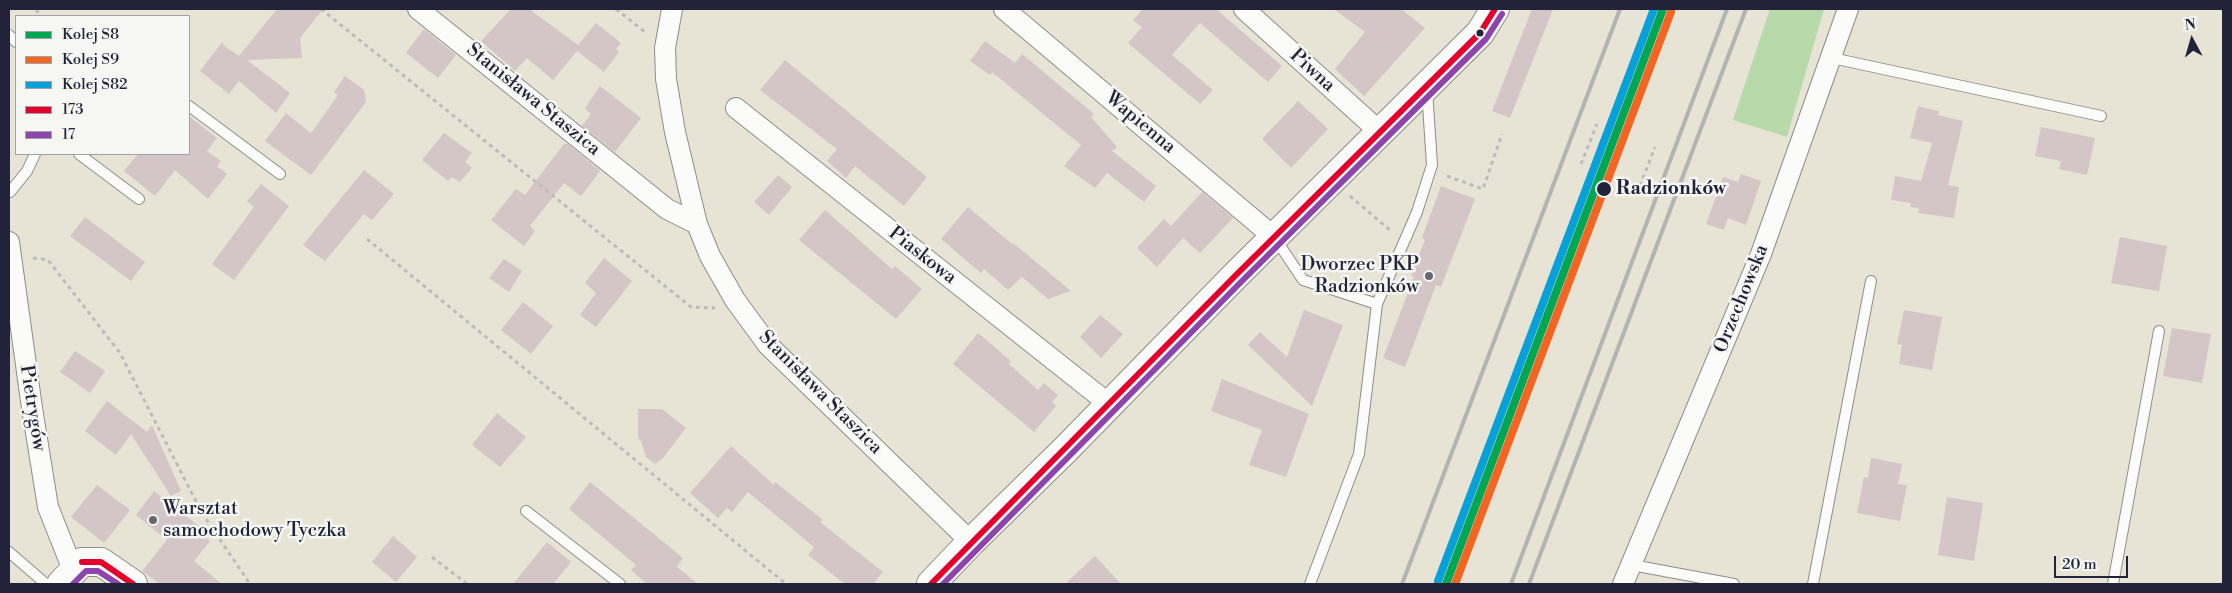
<!DOCTYPE html>
<html>
<head>
<meta charset="utf-8">
<style>
	body { margin:0 }
	#map { position:relative; width:2232px; height:593px; overflow:hidden; background:#e7e3d5; font-family:"Libre Bodoni",serif }
	canvas { display:block }
	.frame { position:absolute; inset:0; border:10px solid #22223b; pointer-events:none }
	.legend { position:absolute; left:15px; top:15px; width:175px; height:140px; box-sizing:border-box; background:#f6f6f2; border:1px solid #a1a1a9; margin:0; padding:6px 9px; list-style:none; font-size:15px; color:#22223b }
	.legend li { display:flex; align-items:center; gap:10px; height:25px }
	.legend b { width:25px; border:1px solid #a1a1a9 }
	.north { position:absolute; left:2167px; top:15px; width:50px; height:50px; -webkit-text-stroke:4px #f6f6f2; paint-order:stroke; rotate:354deg; font-size:14px; font-weight:700; line-height:20px; text-align:center; color:#22223b }
	.north::after { content:''; display:block; margin:auto; width:18px; height:22px; background:#22223b; clip-path:polygon(50% 0,100% 100%,50% 72%,0 100%) }
	.scale { position:absolute; left:2054px; top:556px; width:74px; height:22px; box-sizing:border-box; border:2px solid #22223b; border-top:0; padding-left:6px; font-size:15px; line-height:18px; white-space:nowrap; color:#22223b; -webkit-text-stroke:4px #f6f6f2; paint-order:stroke }
</style>
</head>
<body>
<div id="map">
<canvas width="2232" height="593"></canvas>
<div class="frame"></div>
<ul class="legend">
<li><b style="height:6px;background:#00a651"></b>Kolej S8</li>
<li><b style="height:6px;background:#f26522"></b>Kolej S9</li>
<li><b style="height:6px;background:#07a0d8"></b>Kolej S82</li>
<li><b style="height:6px;background:#e4002b"></b>173</li>
<li><b style="height:6px;background:#8e44ad"></b>17</li>
</ul>
<div class="north">N</div>
<div class="scale">20 m</div>
</div>
<script>
const g = document.querySelector('canvas').getContext('2d');
g.lineJoin = 'round';
function paint(path, color) { g.fillStyle = color; g.fill(path, 'evenodd'); }
const poly = rows => new Path2D(rows.map(r => 'M' + r).join(''));
function strokePath(path, color, width, dash) { g.strokeStyle = color; g.lineWidth = width; g.lineCap = dash ? 'butt' : 'round'; g.setLineDash(dash || []); g.stroke(path); }
function write(font, color, halo, rows, align = 'center') {
  g.font = font + ' "Libre Bodoni",serif'; g.lineWidth = 5; g.setLineDash([]); g.textBaseline = 'middle'; g.strokeStyle = halo; g.fillStyle = color; for (const [text, x, y, turn = 0] of rows) {
    g.save(); g.translate(x, y); g.rotate((+turn || 0) * Math.PI / 180); g.textAlign = isNaN(turn) ? turn : align; if (halo) g.strokeText(text, 0, 0); g.fillText(text, 0, 0); g.restore();
  }
}
const green = poly([
	[1770,9,1824,9,1787,137,1733,120]
]);
const building = poly([
	[277,9,323,9,300,38,302,58,247,60,290,93,276,113,239,81,229,94,200,71,223,41,223,45,239,56],
	[511,9,529,9,578,45,596,23,621,43,616,49,619,52,604,72,577,51,553,80,527,58,515,71,481,41],
	[1143,9,1216,9,1282,66,1268,82,1200,23,1172,55,1213,90,1200,104,1128,43,1142,27,1133,20],
	[1334,9,1401,9,1425,28,1364,96,1335,69,1365,32],
	[1532,9,1553,9,1510,118,1492,111],
	[424,29,456,55,438,78,406,53],
	[985,41,1015,63,1022,54,1094,114,1091,117,1117,147,1112,151,1156,186,1144,202,1107,173,1095,188,1064,166,1081,145,992,72,990,75,970,61],
	[785,60,927,177,904,206,855,166,846,178,827,161,837,149,760,90],
	[345,76,364,90,366,102,311,175,265,141,286,113,311,133,338,95,334,92],
	[600,86,641,118,615,152,582,126,591,114,585,108],
	[1298,101,1328,129,1291,168,1262,139],
	[1918,106,1939,111,1938,115,1963,121,1948,185,1959,187,1954,218,1918,213,1919,208,1910,207,1911,203,1891,200,1895,176,1921,181,1932,143,1910,138],
	[189,116,217,138,207,151,221,161,217,166,227,174,208,199,175,170,155,196,124,171,138,154,189,154],
	[2041,127,2095,138,2087,175,2059,169,2061,161,2035,156],
	[444,133,472,153,465,162,472,168,460,182,452,177,448,181,422,160],
	[564,144,568,144,600,171,581,196,564,183,530,226,535,231,524,246,491,220,516,189,525,195],
	[364,170,394,194,372,220,364,214,325,261,303,245],
	[1741,174,1761,181,1746,225,1728,218,1724,230,1706,224,1723,177,1738,182],
	[778,175,792,187,769,215,754,202],
	[261,184,289,206,234,280,212,264,254,207,247,201],
	[1441,186,1475,199,1441,287,1436,285,1405,367,1383,358,1414,277,1411,275,1425,240,1422,238],
	[1202,192,1233,218,1200,253,1183,238,1157,267,1137,248,1164,219,1171,226],
	[968,207,1012,244,1013,243,1071,291,1048,299,1022,277,1008,290,984,269,981,273,941,239],
	[825,210,892,269,895,266,922,289,896,319,799,240],
	[85,217,145,262,131,281,70,236],
	[2120,237,2167,246,2159,291,2111,283],
	[604,258,632,281,596,327,580,315,596,293,585,283],
	[504,259,522,271,509,292,489,278],
	[523,302,553,326,531,354,501,330],
	[1304,310,1343,325,1312,406,1248,345,1260,332,1287,357],
	[1904,310,1942,317,1932,370,1899,364,1902,345,1897,344],
	[1100,315,1123,334,1101,358,1080,337],
	[2172,328,2211,334,2202,383,2163,376],
	[978,333,1011,361,1009,364,1038,390,1044,383,1058,395,1052,402,1056,406,1034,432,953,364],
	[75,351,105,371,90,393,60,372],
	[1222,379,1309,414,1286,477,1249,465,1262,430,1211,411],
	[107,401,147,432,152,425,181,491,171,496,131,434,116,455,85,431],
	[638,409,662,409,686,428,663,458,655,464,646,457,641,441,638,438],
	[497,413,526,437,500,467,472,445],
	[731,446,774,485,775,482,823,520,820,522,883,572,873,584,845,584,808,555,814,547,748,492,732,512,727,508,718,518,690,493],
	[1871,458,1902,464,1898,484,1907,485,1900,521,1857,513,1864,477,1868,478],
	[590,482,683,558,677,567,698,584,647,584,631,570,636,565,569,509],
	[97,485,130,510,104,543,71,517],
	[154,491,199,526,196,530,210,541,194,561,222,584,160,584,142,571,167,540,136,515],
	[1947,497,1983,503,1974,561,1938,555],
	[393,536,417,557,396,582,372,562],
	[547,542,571,562,553,584,513,584],
	[1095,556,1121,584,1065,584]
]);
const path = poly([
	[37,9,38,16],
	[321,9,691,307,715,308],
	[616,9,645,32],
	[1581,164,1597,124],
	[1447,176,1483,189,1502,134],
	[1640,186,1655,147],
	[1350,196,1391,231],
	[367,239,786,584],
	[33,258,48,260,120,353,202,513,250,584],
	[432,557,467,584]
]);
const lane = poly([
	[9,35,16,42],
	[1832,58,2101,116],
	[189,106,280,174],
	[79,154,139,199],
	[10,192,27,171,35,154],
	[1275,238,1303,280,1377,304],
	[526,511,620,584],
	[9,552,46,584],
	[1632,565,1734,584],
	[1310,584,1359,454,1377,304,1417,212,1432,165,1427,90],
	[1813,584,1871,281],
	[2113,584,2159,331]
]);
const street = poly([
	[418,9,667,209,697,224],
	[672,9,665,48,666,79,675,132,697,224,710,256,735,300,768,345,971,542],
	[1004,9,1275,238],
	[1244,9,1380,132],
	[736,108,1109,404],
	[9,242,32,408,48,507,73,570],
	[1623,584,1761,254,1848,9]
]);
const secondary = poly([
	[61,584,82,562,101,562,133,584],
	[931,584,971,542,1065,450,1235,276,1480,33,1495,9]
]);
const rail = poly([
	[1402,584,1620,9],
	[1511,584,1727,9],
	[1529,584,1746,9]
]);
const bus1 = poly([
	[82,562,101,562,133,584],
	[931,584,1235,276,1480,33,1495,9]
]);
const bus2 = poly([
	[73,584,86,571,98,571,118,584],
	[943,584,1241,282,1486,39,1502,14]
]);
const rail1 = poly([
	[1446,584,1663,9]
]);
const rail2 = poly([
	[1455,584,1671,12]
]);
const rail3 = poly([
	[1438,581,1654,9]
]);
const markers = [
	[1480,33,4.5,"#22223b"],
	[1604,189,8,"#22223b"],
	[1429,276,5,"#676671"],
	[153,520,5,"#676671"]
];
const streetNames = [
	["Piwna",1312,71,42],
	["Stanisława Staszica",533,100,39],
	["Wapienna",1140,123,40],
	["Piaskowa",922,256,38],
	["Orzechowska",1742,299,-68],
	["Stanisława Staszica",820,393,45],
	["Pietrygów",32,408,81]
];
const stopNames = [
	["Radzionków",1616,189]
];
const poiNames = [
	["Dworzec PKP",1419,265],
	["Radzionków",1419,287],
	["Warsztat",163,509,"left"],
	["samochodowy Tyczka",163,531,"left"]
];
paint(green, '#b8d9aa');
paint(building, '#d4c6c6');
strokePath(lane, '#8e8d89', 12);
strokePath(street, '#8e8d89', 22);
strokePath(secondary, '#8e8d89', 30);
strokePath(path, '#bcbcbc', 3, [4, 4]);
strokePath(lane, '#fbfbf9', 10);
strokePath(street, '#fbfbf9', 20);
strokePath(secondary, '#fbfbf9', 28);
strokePath(rail, '#b3b3b4', 4);
strokePath(bus1, '#e4002b', 6);
strokePath(bus2, '#8e44ad', 6);
strokePath(rail1, '#00a651', 8);
strokePath(rail2, '#f26522', 8);
strokePath(rail3, '#07a0d8', 8);
for (const [x, y, r, color] of markers) { const dot = new Path2D(); dot.arc(x, y, r, 0, 2 * Math.PI); g.fillStyle = color; g.fill(dot); strokePath(dot, '#f6f6f2', 2); }
write('19px', '#22223b', '#f6f6f2', streetNames);
write('bold 19px', '#22223b', '#f6f6f2', stopNames, 'left');
write('19px', '#22223b', '#f6f6f2', poiNames, 'right');
</script>
</body>
</html>
